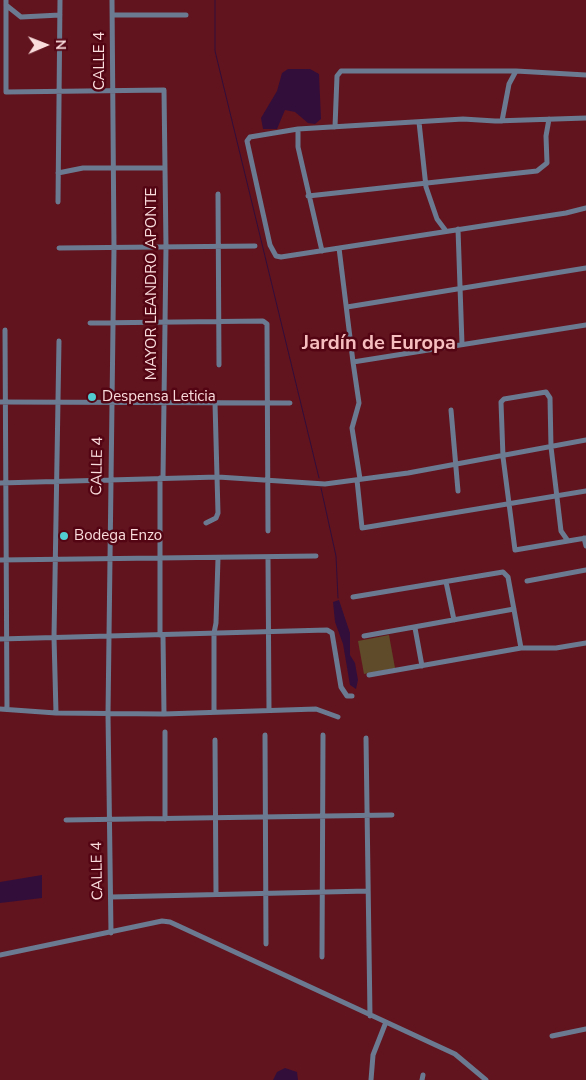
<!DOCTYPE html>
<html>
<head>
<meta charset="utf-8">
<style>
	body { margin:0 }
	#map { position:relative; width:586px; height:1080px; overflow:hidden; background:#61141e; font-family:"Nunito Sans",sans-serif }
	canvas { display:block }
	.north { position:absolute; left:20px; top:20px; width:50px; height:50px; -webkit-text-stroke:4px #540514; paint-order:stroke; rotate:89deg; font-size:14px; font-weight:700; line-height:20px; text-align:center; color:#f9dcdc }
	.north::after { content:''; display:block; margin:auto; width:18px; height:22px; background:#f9dcdc; clip-path:polygon(50% 0,100% 100%,50% 72%,0 100%) }
</style>
</head>
<body>
<div id="map">
<canvas width="586" height="1080"></canvas>
<div class="north">N</div>
</div>
<script>
const g = document.querySelector('canvas').getContext('2d');
g.lineJoin = 'round';
function paint(path, color) { g.fillStyle = color; g.fill(path, 'evenodd'); }
const poly = rows => new Path2D(rows.map(r => 'M' + r).join(''));
function strokePath(path, color, width, dash) { g.strokeStyle = color; g.lineWidth = width; g.lineCap = dash ? 'butt' : 'round'; g.setLineDash(dash || []); g.stroke(path); }
function write(font, color, halo, rows, align = 'center') {
  g.font = font + ' "Nunito Sans",sans-serif'; g.lineWidth = 5; g.setLineDash([]); g.textBaseline = 'middle'; g.strokeStyle = halo; g.fillStyle = color; for (const [text, x, y, turn = 0] of rows) {
    g.save(); g.translate(x, y); g.rotate((+turn || 0) * Math.PI / 180); g.textAlign = isNaN(turn) ? turn : align; if (halo) g.strokeText(text, 0, 0); g.fillText(text, 0, 0); g.restore();
  }
}
const green = poly([
	[389,635,395,668,364,674,358,641]
]);
const water = poly([
	[310,69,319,74,321,119,315,124,308,123,295,112,285,110,277,129,263,129,261,118,277,91,282,73,288,69],
	[339,600,350,633,350,655,355,663,358,680,356,689,350,685,343,644,335,622,333,602],
	[42,875,42,898,0,903,0,882],
	[285,1068,297,1072,298,1080,273,1080,277,1072]
]);
const stream = poly([
	[215,0,215,51,319,478],
	[321,488,336,556,338,598]
]);
const minor = poly([
	[6,0,6,92,164,90,166,247,163,478],
	[6,5,21,17,60,15],
	[113,15,186,15],
	[586,118,495,121,463,119,298,129,250,137,247,141,270,245,276,256,281,257,566,213,586,208],
	[502,121,509,84,516,71,586,75],
	[419,122,426,187,437,219,446,231],
	[335,127,337,76,341,71,516,71],
	[298,129,298,147,322,251],
	[58,173,83,168,164,168],
	[218,194,219,365],
	[308,196,537,171,547,163,546,136,549,119],
	[58,202,60,0],
	[458,229,462,344],
	[59,248,255,246],
	[339,248,353,362,586,325],
	[347,307,586,268],
	[90,323,263,321,267,324,268,531],
	[5,330,7,709],
	[353,362,359,403,352,428,360,479],
	[0,402,290,403],
	[451,410,458,491],
	[160,478,160,635],
	[357,480,362,528,586,491],
	[0,483,218,477,325,484,408,473,586,440],
	[206,523,216,518,218,513,215,403],
	[584,538,586,546],
	[568,541,515,550,503,457,501,402,504,399,546,392,550,398,551,447,561,531,568,541,586,538],
	[268,558,269,710],
	[0,560,316,556],
	[527,581,586,570],
	[446,582,454,620],
	[353,597,503,572,508,577,521,648],
	[415,628,422,666],
	[163,635,164,714],
	[364,636,514,609],
	[0,639,327,630,332,633,341,687,347,696,352,696],
	[369,675,521,648,556,648,586,643],
	[0,709,56,713,164,714,316,709,338,717],
	[214,712,214,633,216,623,218,558],
	[56,713,54,637,59,341],
	[165,732,165,819],
	[265,735,266,944],
	[366,738,370,1016],
	[215,740,216,894],
	[66,820,392,815],
	[111,897,368,891],
	[111,933,108,714,114,248,112,0],
	[0,955,162,921,170,922,455,1054,486,1080],
	[322,957,323,735],
	[552,1036,586,1029],
	[371,1080,373,1055,386,1022],
	[422,1080,423,1075]
]);
const markers = [
	[92,397,5,"#51ccd1"],
	[64,536,5,"#51ccd1"]
];
const streetNames = [
	["CALLE 4",100,61,-90],
	["MAYOR LEANDRO APONTE",152,284,-90],
	["CALLE 4",98,466,-89],
	["CALLE 4",98,871,-91]
];
const poiNames = [
	["Despensa Leticia",102,397],
	["Bodega Enzo",74,536]
];
const districtNames = [
	["Jardín de Europa",379,344]
];
paint(green, '#5f4b29');
paint(water, '#320e3b');
strokePath(stream, '#320e3b', 1);
strokePath(minor, '#6b7a91', 5);
for (const [x, y, r, color] of markers) { const dot = new Path2D(); dot.arc(x, y, r, 0, 2 * Math.PI); g.fillStyle = color; g.fill(dot); strokePath(dot, '#540514', 2); }
write('15px', '#f9dcdc', '#540514', streetNames);
write('15px', '#f9dcdc', '#540514', poiNames, 'left');
write('bold 20px', '#f6bebe', '#540514', districtNames);
</script>
</body>
</html>
